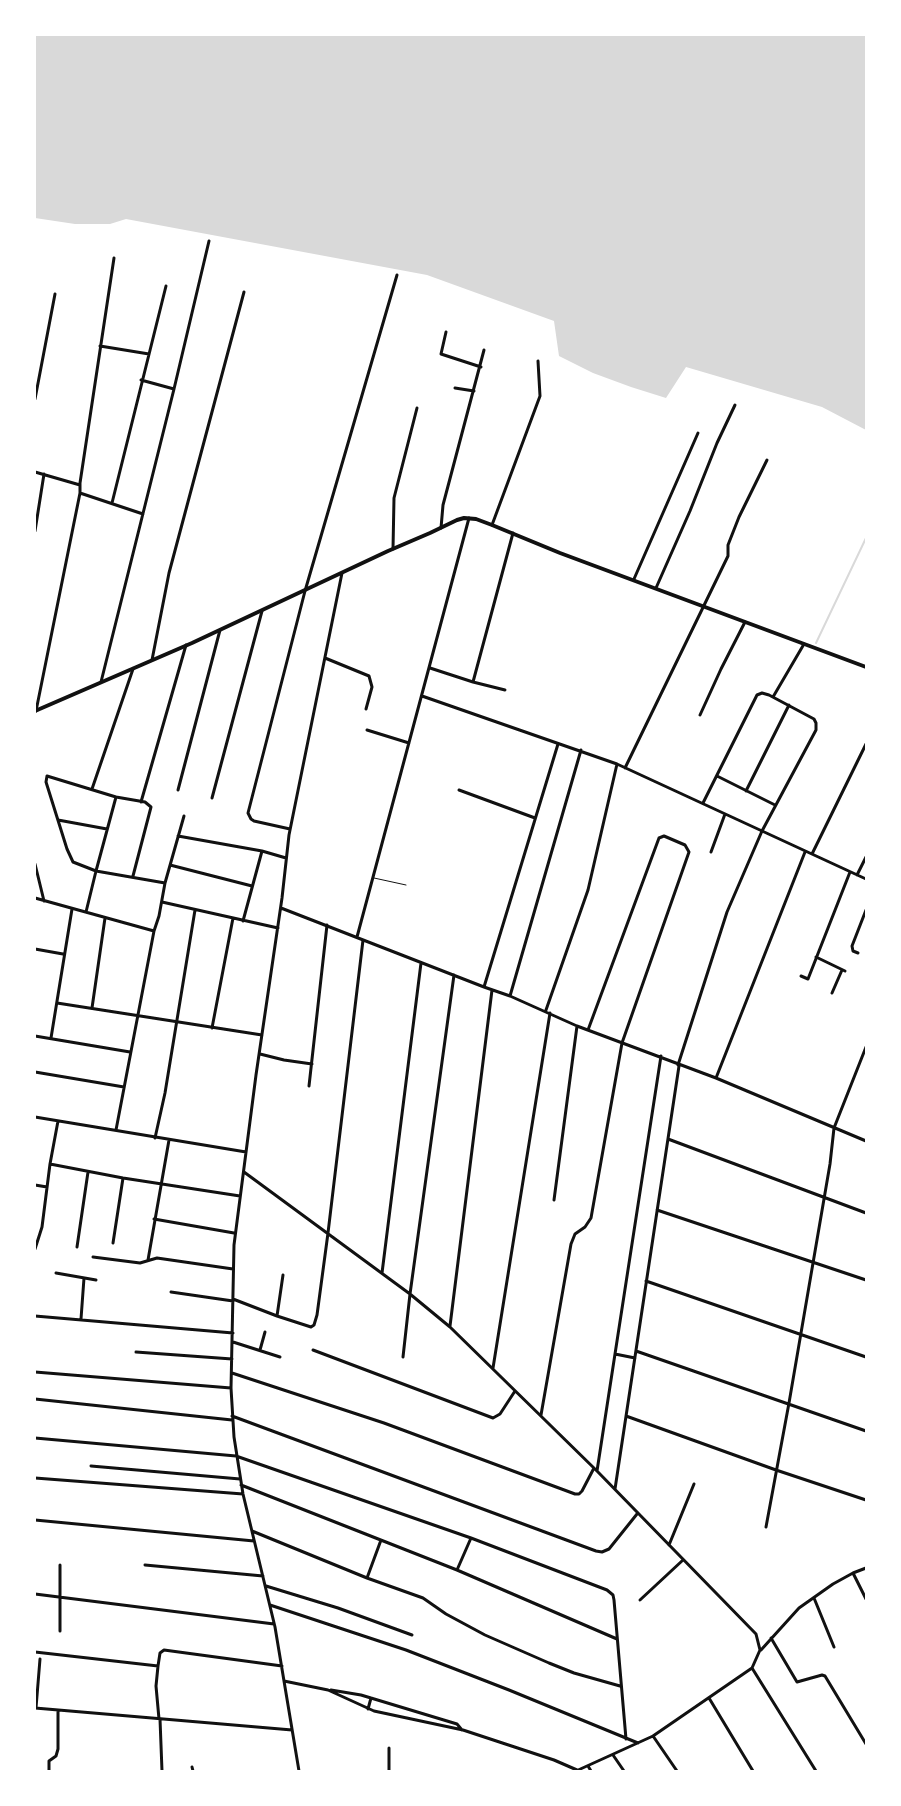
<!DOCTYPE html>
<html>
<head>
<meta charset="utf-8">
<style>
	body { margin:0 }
	#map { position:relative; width:901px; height:1806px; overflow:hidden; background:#fff; font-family:Rubik,sans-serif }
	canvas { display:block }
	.frame { position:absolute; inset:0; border:36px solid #fff; pointer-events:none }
</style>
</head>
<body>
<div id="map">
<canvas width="901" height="1806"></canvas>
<div class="frame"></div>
</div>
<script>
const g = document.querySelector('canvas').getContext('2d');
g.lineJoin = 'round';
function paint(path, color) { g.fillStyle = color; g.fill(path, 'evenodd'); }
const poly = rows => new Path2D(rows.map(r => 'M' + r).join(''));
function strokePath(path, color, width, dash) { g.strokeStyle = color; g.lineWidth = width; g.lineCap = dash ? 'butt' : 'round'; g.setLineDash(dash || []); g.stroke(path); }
const water = poly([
	[35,35,866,35,866,430,822,407,686,367,666,398,631,387,593,373,559,356,554,321,427,275,126,219,110,224,75,224,35,218]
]);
const stream = poly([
	[816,643,866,538]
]);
const service = poly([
	[374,878,406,885]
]);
const minor = poly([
	[446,332,441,354,481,367],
	[100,346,149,354],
	[141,380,174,389],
	[455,388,474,391],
	[35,399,55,294],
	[35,472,80,485],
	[80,493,143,514],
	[112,503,166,286],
	[492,525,540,396,538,361],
	[441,528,443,505,484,350],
	[35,531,44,474],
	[393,549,394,498,417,408],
	[634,579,698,433],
	[656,588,690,511,717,443,735,405],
	[325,658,369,676,372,687,366,709],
	[152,660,169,573,244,292],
	[430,668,473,682,505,690],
	[101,682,174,389,209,241],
	[473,682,513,533],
	[422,696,617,764,866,879],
	[773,697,804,644],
	[36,711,80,493,80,483,114,258],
	[700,715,721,669,745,622],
	[367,730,409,743],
	[625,768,728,556,728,545,739,517,767,460],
	[717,776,775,805],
	[92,789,133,669],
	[178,790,220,630],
	[459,790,535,818],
	[746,791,789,705],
	[116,797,145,802,151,807,133,876],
	[212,798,262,611],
	[141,802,186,645],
	[58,820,107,829],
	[290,829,254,821,251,819,248,813,305,591,397,275],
	[178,836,262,851,286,858],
	[711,852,725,814],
	[812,854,866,744],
	[35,864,44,901],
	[170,865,252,886],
	[857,875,866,857],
	[35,898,154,931],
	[162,902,278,928],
	[281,908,484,987,510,996,577,1026,716,1078,866,1141],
	[86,912,96,871,116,797,47,776,46,782,67,849,73,862,96,871,165,883],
	[243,921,262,851],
	[357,937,469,518],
	[35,949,63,954],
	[858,953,853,951,852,946,866,910],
	[816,957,845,971],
	[801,976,808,979,850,872],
	[484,987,558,744],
	[832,993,842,970],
	[510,996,581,750],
	[57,1003,262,1035],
	[92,1008,105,918],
	[546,1010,588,890,617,764],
	[212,1028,233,918],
	[35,1036,130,1052],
	[51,1038,72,909],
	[260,1054,284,1060,312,1064],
	[678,1065,727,912,762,831,816,730,816,723,814,719,769,695,762,693,757,695,703,803],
	[35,1072,124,1087],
	[716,1078,805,852],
	[309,1086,327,925],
	[35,1117,246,1152],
	[116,1130,154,931,159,916,165,883,184,816],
	[155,1138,165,1093,195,910],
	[668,1139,866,1213],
	[50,1164,123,1178,240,1196],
	[244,1172,410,1294,450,1327,597,1471,756,1634,760,1650,752,1668,653,1736,576,1771],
	[35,1185,47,1187],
	[554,1200,577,1026],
	[657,1210,866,1280],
	[154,1219,234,1233],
	[113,1243,123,1178],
	[77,1247,88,1172],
	[35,1249,42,1227,50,1164,58,1121],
	[93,1257,140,1263,157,1258,233,1269],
	[148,1260,169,1140],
	[56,1273,96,1280],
	[382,1273,421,963],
	[646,1281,866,1357],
	[171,1292,233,1301],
	[233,1299,277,1316,311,1327,314,1325,317,1315,328,1233,363,940],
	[35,1316,233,1333],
	[277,1316,283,1275],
	[81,1319,84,1278],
	[450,1326,492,990],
	[233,1342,280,1357],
	[260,1350,265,1332],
	[313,1350,493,1418,500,1414,515,1391],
	[636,1351,866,1431],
	[136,1352,232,1359],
	[615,1354,661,1056],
	[403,1357,410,1294,454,975],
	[493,1368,550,1013],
	[35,1372,231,1388],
	[232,1373,384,1423,575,1494,579,1494,582,1491,594,1468],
	[35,1399,232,1420],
	[541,1415,571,1244,575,1234,585,1227,591,1218,622,1043,689,852,685,845,664,836,659,838,588,1030],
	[232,1416,596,1551,602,1552,609,1549,637,1514],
	[626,1416,776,1470,866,1500],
	[35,1438,236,1456,471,1538,607,1590,613,1595,614,1600,626,1739],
	[91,1466,240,1479],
	[597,1471,615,1354,635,1358],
	[35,1478,243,1494],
	[241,1485,457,1570,617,1639],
	[615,1489,679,1066],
	[35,1520,254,1541],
	[766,1527,789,1403,830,1164,834,1128,866,1047],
	[252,1531,367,1578,423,1598,446,1614,485,1635,549,1663,574,1673,620,1686],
	[669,1545,694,1484],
	[60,1565,60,1631],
	[145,1565,263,1576],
	[457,1570,471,1538],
	[853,1573,866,1599],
	[367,1578,381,1540],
	[266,1586,338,1608,412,1635],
	[35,1594,274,1624],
	[814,1598,834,1647],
	[640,1600,683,1560],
	[270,1605,406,1650,509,1690,638,1743],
	[771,1638,797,1682,822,1675,825,1676,866,1744],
	[761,1650,799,1608,833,1584,853,1573,866,1568],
	[35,1652,158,1666,160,1653,164,1650,282,1666],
	[158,1666,156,1686,159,1719],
	[752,1668,816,1771],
	[284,1681,328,1690,374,1711,463,1730,554,1760,577,1770],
	[331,1690,361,1695,457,1724,462,1730],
	[709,1698,753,1771],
	[35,1708,292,1730],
	[36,1708,40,1659],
	[368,1709,371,1698],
	[160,1719,162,1771],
	[653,1736,677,1771],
	[389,1748,389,1771],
	[613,1755,624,1771],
	[588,1766,591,1771],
	[192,1767,193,1771],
	[49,1771,49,1761,56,1756,58,1749,58,1710],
	[299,1771,275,1627,243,1494,234,1437,231,1388,234,1245,256,1075,282,898,289,835,342,573]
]);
const tertiary = poly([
	[35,711,192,643,388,551,430,533,457,520,464,518,476,519,492,525,560,553,866,667]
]);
paint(water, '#d9d9d9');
strokePath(stream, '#d9d9d9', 2);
strokePath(service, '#111', 1);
strokePath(minor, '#111', 3);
strokePath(tertiary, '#111', 4);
</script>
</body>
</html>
